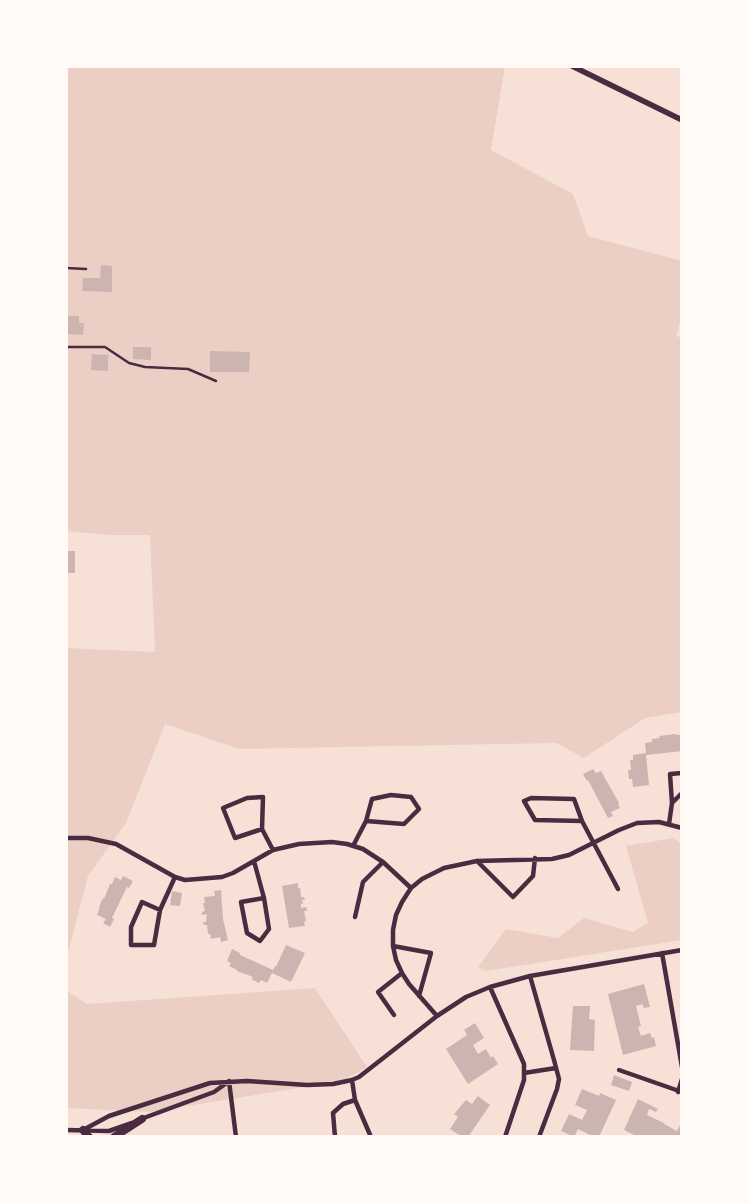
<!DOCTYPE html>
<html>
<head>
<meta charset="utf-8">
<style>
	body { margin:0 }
	#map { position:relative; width:748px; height:1203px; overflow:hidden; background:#f7e1d7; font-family:Signika,sans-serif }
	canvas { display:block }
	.frame { position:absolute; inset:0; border:68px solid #fffaf5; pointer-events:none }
</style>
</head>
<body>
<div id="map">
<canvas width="748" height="1203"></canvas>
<div class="frame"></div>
</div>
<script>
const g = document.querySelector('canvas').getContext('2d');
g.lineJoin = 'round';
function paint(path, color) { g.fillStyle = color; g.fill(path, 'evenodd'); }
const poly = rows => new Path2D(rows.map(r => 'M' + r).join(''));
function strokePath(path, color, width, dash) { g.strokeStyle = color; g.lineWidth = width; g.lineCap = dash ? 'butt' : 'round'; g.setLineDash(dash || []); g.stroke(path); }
const green = poly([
	[66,66,505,66,491,150,573,194,588,236,682,261,682,315,676,337,682,336,682,712,645,718,584,758,556,743,239,749,165,724,126,823,88,876,66,960,66,648,155,652,150,535,111,535,66,531],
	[673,838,682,844,682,940,486,971,478,967,506,929,558,938,584,918,633,932,648,923,626,846],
	[315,988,367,1067,342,1081,150,1112,66,1108,66,990,87,1004]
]);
const building = poly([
	[101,265,112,266,112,292,82,291,83,278,100,278],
	[66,316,79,316,79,323,84,323,83,335,66,334],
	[133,347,151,347,151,360,133,359],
	[210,351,250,352,249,372,210,372],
	[92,354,108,355,108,371,91,370],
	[66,551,75,551,75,573,66,573],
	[676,734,676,735,682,735,682,751,646,755,649,785,633,787,632,779,629,779,628,770,631,770,630,760,633,760,633,755,646,753,645,743,652,742,652,739,660,738,659,736],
	[593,769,596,773,601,771,619,803,618,804,620,808,611,812,613,816,608,818,588,780,587,781,583,774],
	[123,876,133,881,129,888,127,887,125,891,112,918,114,919,110,927,103,923,106,919,97,915,100,907,99,907,103,898,104,899,110,884,112,884,115,877,121,880],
	[298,883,298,888,300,888,301,897,304,897,305,900,302,900,303,904,301,904,301,908,306,907,307,911,304,911,306,921,304,922,305,926,289,928,282,886],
	[221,890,223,919,228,940,221,942,220,937,211,939,210,934,208,934,207,925,204,925,203,922,206,922,207,914,202,915,202,912,205,911,203,903,205,903,204,897,215,896,214,891],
	[172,891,182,893,180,906,170,905],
	[286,945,305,953,291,982,272,973,267,983,261,980,259,983,251,979,253,977,237,971,237,970,229,966,231,963,227,961,232,949,240,953,240,955,273,970,275,966,276,967],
	[644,984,650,1007,644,1008,642,1004,636,1006,641,1026,638,1027,641,1036,650,1033,652,1038,654,1037,656,1046,623,1055,608,994],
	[573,1006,590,1006,589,1019,595,1020,594,1051,570,1050],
	[475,1023,484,1038,473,1045,478,1054,486,1049,491,1058,493,1056,498,1064,468,1084,446,1049,467,1035,464,1030],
	[614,1075,632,1082,629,1091,611,1085],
	[582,1089,599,1096,600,1093,616,1100,599,1137,594,1137,578,1129,574,1137,561,1131,569,1114,582,1120,587,1110,575,1105],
	[478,1096,490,1105,468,1137,462,1137,450,1129,458,1117,454,1114,466,1100,472,1104],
	[638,1099,658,1109,656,1112,649,1109,647,1115,664,1123,664,1124,677,1131,682,1121,682,1137,638,1137,624,1130]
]);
const service = poly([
	[66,268,86,269],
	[66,347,105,347,129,363,145,367,188,369,216,381]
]);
const minor = poly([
	[672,803,682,793],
	[582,821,535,820,524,801,531,798,574,799,582,821,618,889],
	[669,824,672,803,670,774,682,773],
	[262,829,263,797,247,798,223,808,235,838,262,829,273,850],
	[66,838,88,838,116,844,175,877,185,880,222,877,233,873,273,850,299,844,332,842,347,844,363,849,383,862,411,888],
	[353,846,366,821,372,799,391,795,411,797,419,809,404,824,366,821],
	[254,861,264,898,241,902,247,933,260,941,269,929,264,898],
	[477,861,513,897,533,876,535,858],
	[160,910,154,945,131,945,131,927,142,902,160,910,175,877],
	[355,917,363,882,383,862],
	[393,946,431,953,419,996],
	[662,953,682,1067],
	[530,976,554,1060,559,1079,557,1089,539,1137],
	[490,987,524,1064,524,1080,505,1137],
	[394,1015,378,992,402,973],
	[437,1016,409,984,402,973,396,960,393,946,393,930,396,915,402,902,411,888,422,879,444,868,477,861,552,859,569,855,619,830,637,823,659,822,682,828],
	[619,1070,682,1092],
	[524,1073,556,1068],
	[352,1080,355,1100,371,1137],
	[229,1081,236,1137],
	[678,1092,682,1079],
	[141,1119,214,1092,228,1082],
	[66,1130,109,1131,132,1123],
	[83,1130,109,1116,210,1083,247,1081,307,1085,333,1084,352,1080,359,1077,437,1016,466,997,490,987,530,976,682,950],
	[335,1137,333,1113,343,1104,355,1100]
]);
const tertiary = poly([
	[572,66,682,120]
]);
const trunk = poly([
	[83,1130,89,1137],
	[114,1137,142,1119]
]);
paint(green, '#ebcfc5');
paint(building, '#ccb4b1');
strokePath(service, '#4a2c40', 2.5);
strokePath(minor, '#4a2c40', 4.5);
strokePath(tertiary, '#4a2c40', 5.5);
strokePath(trunk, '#4a2c40', 8);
</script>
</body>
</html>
